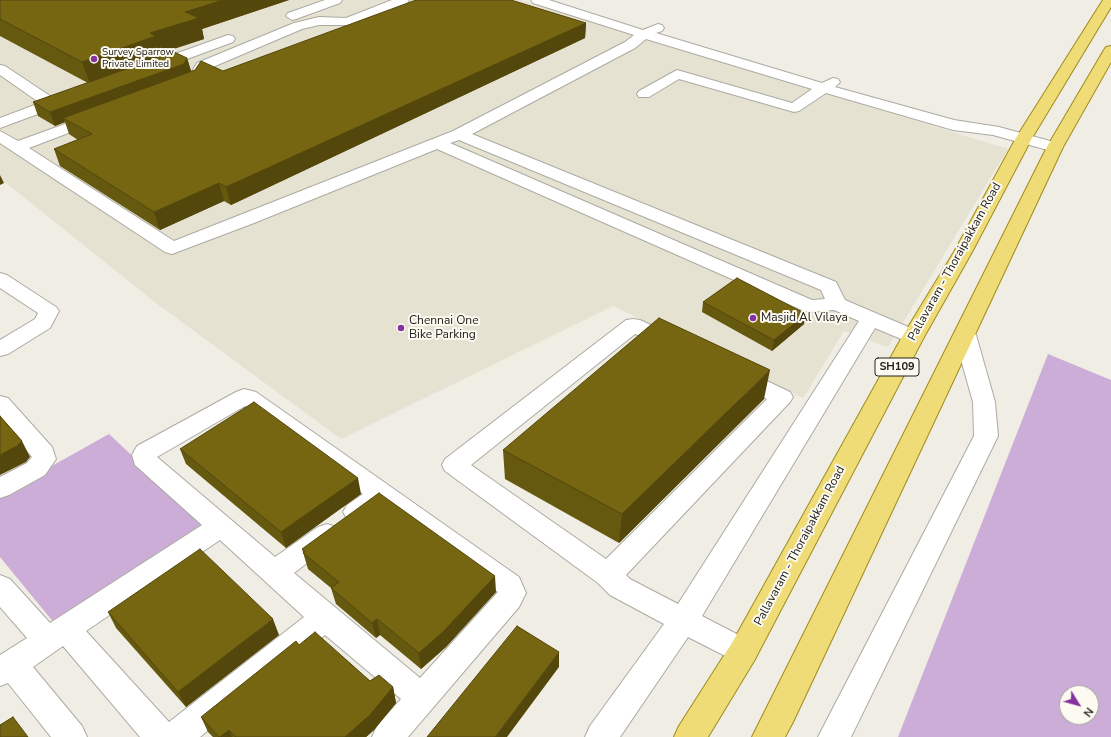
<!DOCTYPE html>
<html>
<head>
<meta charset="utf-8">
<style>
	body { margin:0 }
	#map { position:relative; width:1111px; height:737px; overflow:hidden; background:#efede4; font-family:"Nunito Sans",sans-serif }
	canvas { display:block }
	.north { position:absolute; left:1059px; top:685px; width:40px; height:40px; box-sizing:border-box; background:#fcfaf1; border:1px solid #a4a39c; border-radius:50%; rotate:127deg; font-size:11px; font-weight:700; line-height:16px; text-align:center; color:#21201d }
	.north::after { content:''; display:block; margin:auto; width:14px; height:18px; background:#85319f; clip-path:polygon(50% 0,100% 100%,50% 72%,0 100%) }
</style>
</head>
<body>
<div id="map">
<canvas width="1111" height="737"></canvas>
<div class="north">N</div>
</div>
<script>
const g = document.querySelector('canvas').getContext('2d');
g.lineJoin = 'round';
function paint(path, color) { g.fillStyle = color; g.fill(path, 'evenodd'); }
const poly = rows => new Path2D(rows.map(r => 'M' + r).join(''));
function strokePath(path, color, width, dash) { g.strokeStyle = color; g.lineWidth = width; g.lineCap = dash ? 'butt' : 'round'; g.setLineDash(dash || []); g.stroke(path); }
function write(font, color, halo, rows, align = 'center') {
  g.font = font + ' "Nunito Sans",sans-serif'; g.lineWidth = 4; g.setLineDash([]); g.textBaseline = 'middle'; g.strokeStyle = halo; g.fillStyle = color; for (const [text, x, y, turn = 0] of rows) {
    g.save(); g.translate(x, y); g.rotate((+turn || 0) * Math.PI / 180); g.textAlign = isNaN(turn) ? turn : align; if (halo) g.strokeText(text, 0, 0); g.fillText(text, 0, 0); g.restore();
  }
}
const built = poly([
	[0,0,520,0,1008,149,888,347,844,331,803,398,613,306,341,439,156,303,0,178]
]);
const green = poly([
	[1048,354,1111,380,1111,737,898,737],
	[1067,693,1091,693,1091,717,1067,717],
	[109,434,205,524,55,624,0,557,0,495]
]);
const minor = poly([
	[325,0,342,0,340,3,296,19,292,20,286,16,288,13,325,0],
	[392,0,409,0,407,3,351,25,319,25,302,29,208,69,199,84,185,88,180,87,178,84,180,81,188,78,197,63,294,23,319,17,346,18,392,0],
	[531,0,549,0,643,30,658,24,662,25,664,28,662,31,656,33,822,83,833,78,838,79,840,82,835,87,954,120,999,127,1061,144,1063,147,1061,150,1055,152,993,135,953,130,826,93,799,111,794,112,679,79,649,97,639,97,637,94,639,91,677,70,792,103,812,89,646,39,635,48,472,134,836,282,845,300,920,332,924,337,920,342,913,344,875,328,702,616,754,643,758,652,754,661,743,665,688,637,620,737,585,737,590,726,664,624,610,595,598,583,445,471,442,465,445,459,626,320,633,319,640,320,678,338,681,343,678,348,670,350,635,334,471,465,606,559,767,399,732,382,729,377,732,372,740,370,748,372,790,392,793,397,790,402,626,575,630,579,678,604,859,321,834,310,809,312,802,310,437,149,254,223,172,254,165,252,0,143,0,131,18,141,90,115,100,115,103,118,100,121,29,148,174,241,453,131,625,42,634,35,533,3,531,0],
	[459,140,821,290,825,299,812,300,450,143,459,140],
	[228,35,233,36,235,39,233,42,160,69,150,69,148,66,150,63,228,35],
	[0,65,5,66,53,98,65,95,70,96,72,99,70,102,0,128,0,118,40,103,0,75,0,65],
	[0,273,7,275,56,307,59,311,50,328,8,354,0,356,0,340,35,319,38,313,0,288,0,273],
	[965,328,972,330,976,335,995,402,998,436,851,737,818,737,974,436,973,402,954,335,958,330,965,328],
	[244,389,256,392,519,577,526,593,519,607,408,737,372,737,377,726,401,699,325,635,200,737,140,737,63,646,33,667,82,726,87,737,51,737,8,683,0,686,0,655,27,638,0,607,0,575,10,579,50,623,202,525,135,465,132,455,137,446,236,392,244,389],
	[245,406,363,494,347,505,343,512,347,519,356,522,365,519,382,507,498,592,420,678,294,573,336,541,340,534,336,527,327,524,318,527,275,557,157,457,245,406],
	[220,540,304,617,169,722,86,631,220,540],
	[0,396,8,398,52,447,56,459,45,475,9,495,0,498,0,477,27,463,32,457,0,419,0,396]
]);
const major = poly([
	[1103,0,1111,0,1111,7,1032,138,972,252,924,337,754,661,708,737,674,737,679,726,732,643,902,337,954,252,1016,138,1103,0],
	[1111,46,1111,62,1063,147,793,722,785,737,752,737,1047,147,1104,50,1106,47,1111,46]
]);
const wall = poly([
	[0,0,289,0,202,29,204,39,161,53,162,56,187,58,191,71,190,71,223,71,586,23,585,38,231,205,224,201,160,230,60,166,54,149,78,140,69,134,65,122,55,126,38,116,33,102,88,83,0,36],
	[703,302,804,324,772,351,702,312],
	[764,399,619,543,505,479,503,450],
	[180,449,361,494,286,548,186,464],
	[302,549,496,592,446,647,421,669,380,635,376,638,336,604,331,588,308,569],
	[108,612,279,635,186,707,116,628],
	[370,681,393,687,396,703,374,730,366,737,213,737,208,732,201,717]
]);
const shadedWall = poly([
	[223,0,289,0,202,29,204,39,161,53,162,57,90,84,82,62,150,33,185,12],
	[586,23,585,38,231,205,226,187],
	[187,58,191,71,187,77,63,118,65,122,55,126,50,112],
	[0,175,4,183,0,185],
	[219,183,224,201,160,230,154,212],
	[806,314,804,324,772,351,774,340],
	[770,370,764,399,619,543,622,514],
	[22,441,30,457,26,462,0,475,0,455],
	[358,478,361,494,286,548,281,532],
	[495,576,496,592,446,647,421,669,419,653],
	[273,619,279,635,186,707,178,692],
	[377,619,380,635,376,638,372,623],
	[559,652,559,667,507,737,495,737],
	[393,687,396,703,374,730,366,737,345,737],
	[229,730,232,737,220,737]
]);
const building = poly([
	[0,0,223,0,185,12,199,18,150,33,156,36,82,62,0,19,0,0],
	[416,0,511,0,586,23,226,187,219,183,154,212,54,149,92,134,63,118,195,70,201,61,223,71,416,0],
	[174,52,187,58,184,64,50,112,33,102,174,52],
	[737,278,806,314,774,340,703,302,737,278],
	[659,318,770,370,622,514,503,450,659,318],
	[254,402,358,478,281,532,180,449,254,402],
	[0,416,22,441,17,446,0,455,0,416],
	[379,493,495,576,444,631,419,653,377,619,372,623,331,588,339,582,303,553,305,552,302,549,379,493],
	[200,549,273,619,178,692,108,612,200,549],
	[517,626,559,652,495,737,427,737,517,626],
	[315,632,370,681,379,675,393,687,370,715,345,737,236,737,229,730,220,737,219,737,201,717,296,641,299,645,315,632],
	[13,717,28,737,0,737,0,725,13,717]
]);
const markers = [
	[94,59,4,"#85319f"],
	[753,318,4,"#85319f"],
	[401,328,4,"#85319f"]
];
const farPoinames = [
	["Survey Sparrow",102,53],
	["Private Limited",102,65]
];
const shields = [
	[897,367,44]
];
const shieldNames = [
	["SH109",897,367]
];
const streetNames = [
	["Pallavaram - Thoraipakkam Road",955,262,-61],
	["Pallavaram - Thoraipakkam Road",800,546,-62]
];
const poiNames = [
	["Masjid Al Vilaya",761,318],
	["Chennai One",409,321],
	["Bike Parking",409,335]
];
paint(built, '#e5e2d1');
paint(green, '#ccadd7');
strokePath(minor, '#acaaa2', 2);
strokePath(major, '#a08b1c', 2);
paint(minor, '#fff');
paint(major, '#efdc76');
paint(wall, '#65580f');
paint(shadedWall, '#53470c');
paint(building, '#766611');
strokePath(building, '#53470c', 1);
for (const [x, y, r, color] of markers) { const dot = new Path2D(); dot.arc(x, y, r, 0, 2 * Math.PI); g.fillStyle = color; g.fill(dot); strokePath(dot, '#fcfaf1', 1.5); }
write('10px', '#21201d', '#fcfaf1', farPoinames, 'left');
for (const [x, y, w] of shields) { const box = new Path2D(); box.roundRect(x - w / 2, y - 9, w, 18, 3); g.fillStyle = '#fcfaf1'; g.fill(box); strokePath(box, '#21201d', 1); }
write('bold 11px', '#21201d', null, shieldNames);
write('12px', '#21201d', '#fcfaf1', streetNames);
write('12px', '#21201d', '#fcfaf1', poiNames, 'left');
</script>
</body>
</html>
